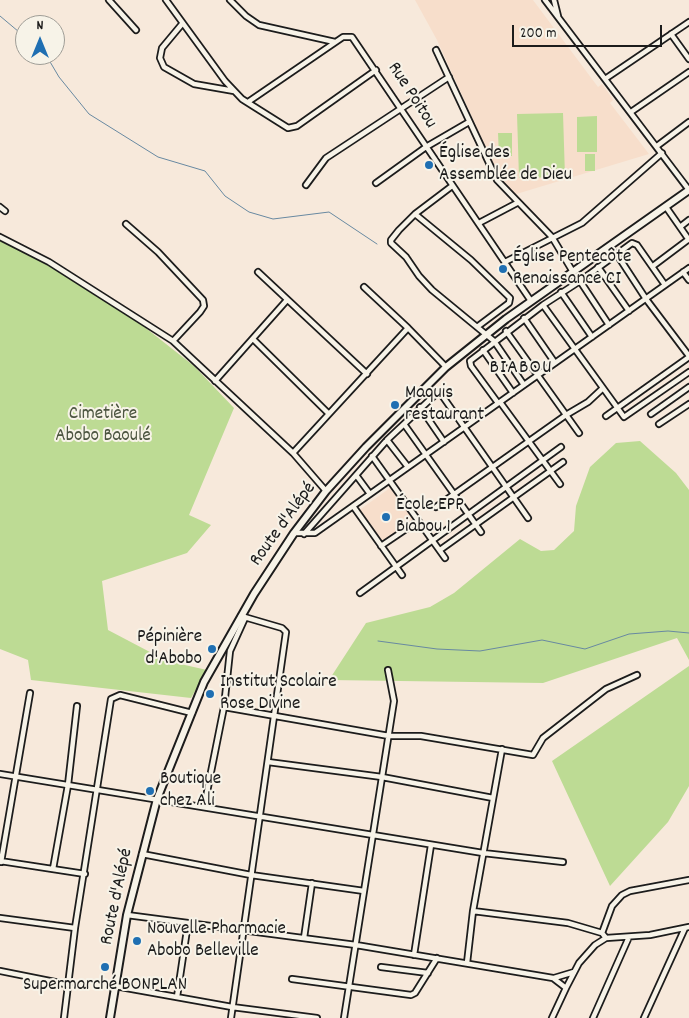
<!DOCTYPE html>
<html>
<head>
<meta charset="utf-8">
<style>
	body { margin:0 }
	#map { position:relative; width:689px; height:1018px; overflow:hidden; background:#f7e9db; font-family:Dekko,sans-serif }
	canvas { display:block }
	.north { position:absolute; left:15px; top:15px; width:50px; height:50px; box-sizing:border-box; background:#f7f3e8; border:1px solid #9f9d96; border-radius:50%; rotate:0deg; font-size:14px; font-weight:700; line-height:20px; text-align:center; color:#1c1c1c }
	.north::after { content:''; display:block; margin:auto; width:18px; height:22px; background:#1f6fb2; clip-path:polygon(50% 0,100% 100%,50% 72%,0 100%) }
	.scale { position:absolute; left:512px; top:25px; width:150px; height:22px; box-sizing:border-box; border:2px solid #1c1c1c; border-top:0; padding-left:6px; font-size:15px; line-height:18px; white-space:nowrap; color:#1c1c1c; -webkit-text-stroke:4px #f7f3e8; paint-order:stroke }
</style>
</head>
<body>
<div id="map">
<canvas width="689" height="1018"></canvas>
<div class="north">N</div>
<div class="scale">200 m</div>
</div>
<script>
const g = document.querySelector('canvas').getContext('2d');
g.lineJoin = 'round';
function paint(path, color) { g.fillStyle = color; g.fill(path, 'evenodd'); }
const poly = rows => new Path2D(rows.map(r => 'M' + r).join(''));
function strokePath(path, color, width, dash) { g.strokeStyle = color; g.lineWidth = width; g.lineCap = dash ? 'butt' : 'round'; g.setLineDash(dash || []); g.stroke(path); }
function write(font, color, halo, rows, align = 'center') {
  g.font = font + ' Dekko,sans-serif'; g.lineWidth = 4; g.setLineDash([]); g.textBaseline = 'middle'; g.strokeStyle = halo; g.fillStyle = color; for (const [text, x, y, turn = 0] of rows) {
    g.save(); g.translate(x, y); g.rotate((+turn || 0) * Math.PI / 180); g.textAlign = isNaN(turn) ? turn : align; if (halo) g.strokeText(text, 0, 0); g.fillText(text, 0, 0); g.restore();
  }
}
const built = poly([
	[415,0,533,0,598,87,602,84,612,98,613,100,610,103,649,154,513,195,500,179,437,40],
	[390,488,415,523,382,546,358,511]
]);
const green = poly([
	[563,113,565,177,519,178,517,114],
	[597,116,597,152,577,152,577,117],
	[498,133,512,133,512,156,499,156],
	[585,154,595,154,595,171,585,171],
	[0,241,42,260,119,307,194,366,234,408,189,515,211,525,187,553,102,581,108,630,167,661,207,670,191,698,31,680,28,660,0,649],
	[640,441,676,473,689,490,689,660,677,638,543,683,329,680,366,623,430,607,454,593,520,539,541,551,554,550,574,531,576,506,590,467,616,443],
	[689,666,689,786,668,822,610,886,552,761]
]);
const stream = poly([
	[0,16,25,37],
	[46,55,59,77,89,114,158,157,205,171,225,196,249,212,273,219,329,212,377,244],
	[378,641,437,649,480,651,542,640,585,649,629,634,668,631,689,633]
]);
const minor = poly([
	[109,0,136,30],
	[166,0,225,81,242,99,288,128,297,126,376,70],
	[230,0,246,16,259,25,335,42],
	[545,0,689,190],
	[554,0,558,16],
	[182,24,162,48,160,58,164,67,194,84,234,91],
	[671,34,689,59],
	[436,50,497,180,552,237,573,272],
	[605,79,689,22],
	[248,102,343,37,352,37,531,301],
	[631,112,689,72],
	[657,146,689,122],
	[376,183,426,147,469,122],
	[306,185,326,158,449,77],
	[452,186,415,214,471,260,510,298,509,303,477,327],
	[0,207,5,211],
	[666,207,689,240],
	[415,214,399,230,391,240,391,243,406,257,419,276,432,290,494,341,524,385],
	[479,223,517,203],
	[126,224,158,252,203,300,204,306,200,312,173,341,293,453,326,491],
	[680,227,689,220],
	[0,237,49,262,173,341],
	[616,253,646,299,689,356],
	[505,262,582,223,662,153],
	[653,266,689,239],
	[598,267,629,311],
	[258,272,367,374],
	[683,272,689,280],
	[571,274,580,281,609,325],
	[364,287,408,328,446,367],
	[561,292,592,337],
	[543,305,624,417,689,372],
	[524,318,555,363],
	[506,331,579,433],
	[253,339,329,414],
	[483,350,513,393],
	[215,381,287,300],
	[500,402,560,484],
	[498,403,471,366,470,361,543,305,580,281,632,243,637,245,665,285],
	[420,407,444,442],
	[651,414,689,387],
	[606,416,689,357],
	[404,424,481,532],
	[659,424,689,404],
	[387,440,408,467],
	[293,453,408,328],
	[372,456,445,558],
	[356,475,370,494],
	[353,506,402,575],
	[436,507,566,415,588,402,602,389],
	[294,533,315,533,689,268],
	[304,534,387,440,437,393,441,394,528,518],
	[381,546,418,521],
	[440,550,563,462],
	[360,593,561,447],
	[224,707,389,736,421,736,533,755,543,738,606,689,637,675],
	[268,762,382,777,493,798],
	[0,774,483,853,563,862],
	[204,807,224,707,230,651,245,618],
	[142,854,251,875,364,891],
	[0,861,85,874],
	[1,862,30,693],
	[53,869,68,785,77,706],
	[473,911,568,923,602,933,606,938],
	[127,915,356,945,553,978,566,988,552,1018],
	[0,918,75,928],
	[602,933,612,906,622,895,630,891,689,880],
	[304,938,312,883],
	[414,955,431,845],
	[467,963,473,911,502,749],
	[381,967,428,973],
	[0,971,70,985],
	[554,978,574,972],
	[292,979,411,995,415,993,437,958],
	[115,986,232,1007,317,1018],
	[566,988,579,963,595,945,606,938,650,935,689,927],
	[177,997,188,923],
	[64,1018,75,928,111,699,120,695,192,713],
	[231,1018,286,632,282,628,241,616],
	[344,1018,394,701,388,670],
	[593,1018,629,937],
	[644,1018,685,928]
]);
const secondary = poly([
	[110,1018,127,915,157,799,204,682,254,594,294,533,326,491,366,447,446,367,506,319,689,190]
]);
const markers = [
	[429,165,5,"#1f6fb2"],
	[503,269,5,"#1f6fb2"],
	[395,405,5,"#1f6fb2"],
	[386,517,5,"#1f6fb2"],
	[212,649,5,"#1f6fb2"],
	[210,694,5,"#1f6fb2"],
	[150,791,5,"#1f6fb2"],
	[137,941,5,"#1f6fb2"],
	[105,967,5,"#1f6fb2"]
];
const streetNames = [
	["Rue Poitou",411,96,57],
	["Route d'Alépé",284,525,-54],
	["Route d'Alépé",118,897,-78]
];
const poiNames = [
	["Église des",439,154],
	["Assemblée de Dieu",439,176],
	["Église Pentecôte",513,258],
	["Renaissance CI",513,280],
	["Maquis",405,394],
	["restaurant",405,416],
	["École EPP",396,506],
	["Biabou 1",396,528],
	["Pépinière",202,638,"right"],
	["d'Abobo",202,660,"right"],
	["Institut Scolaire",220,683],
	["Rose Divine",220,705],
	["Boutique",160,780],
	["chez Ali",160,802],
	["Nouvelle Pharmacie",147,930],
	["Abobo Belleville",147,952],
	["Supermarché BONPLAN",105,986,"center"]
];
const parkNames = [
	["Cimetière",103,415],
	["Abobo Baoulé",103,437]
];
const neighbourhoodNames = [
	["BIABOU",521,369]
];
paint(built, '#f7decb');
paint(green, '#bddb94');
strokePath(stream, '#6889a1', 1);
strokePath(minor, '#1c1c1c', 8);
strokePath(secondary, '#1c1c1c', 10);
strokePath(minor, '#f7f3e8', 4.5);
strokePath(secondary, '#f7f3e8', 6);
for (const [x, y, r, color] of markers) { const dot = new Path2D(); dot.arc(x, y, r, 0, 2 * Math.PI); g.fillStyle = color; g.fill(dot); strokePath(dot, '#f7f3e8', 2); }
write('19px', '#1c1c1c', '#f7f3e8', streetNames);
write('19px', '#1c1c1c', '#f7f3e8', poiNames, 'left');
write('19px', '#4c5540', '#f7f3e8', parkNames);
g.letterSpacing = '1px';
write('20px', '#1c1c1c', '#f7f3e8', neighbourhoodNames);
g.letterSpacing = '0px';
</script>
</body>
</html>
